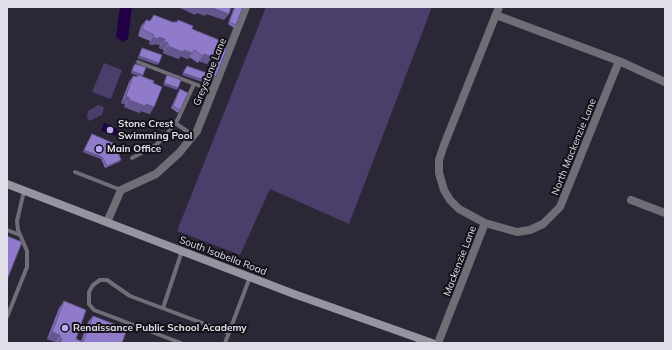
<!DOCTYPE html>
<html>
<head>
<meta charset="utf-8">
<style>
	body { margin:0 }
	#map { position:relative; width:672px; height:350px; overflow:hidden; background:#2b2737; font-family:Mulish,sans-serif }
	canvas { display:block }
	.frame { position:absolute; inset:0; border:8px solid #e0dee8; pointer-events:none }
</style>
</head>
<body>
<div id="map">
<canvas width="672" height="350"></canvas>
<div class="frame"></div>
</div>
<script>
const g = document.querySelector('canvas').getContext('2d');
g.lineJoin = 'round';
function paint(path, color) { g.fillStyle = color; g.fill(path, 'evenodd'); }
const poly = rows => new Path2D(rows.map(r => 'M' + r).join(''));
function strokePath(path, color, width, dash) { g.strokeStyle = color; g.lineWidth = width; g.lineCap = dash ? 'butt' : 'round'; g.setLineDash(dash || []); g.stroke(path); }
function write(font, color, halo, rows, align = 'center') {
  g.font = font + ' Mulish,sans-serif'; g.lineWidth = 4; g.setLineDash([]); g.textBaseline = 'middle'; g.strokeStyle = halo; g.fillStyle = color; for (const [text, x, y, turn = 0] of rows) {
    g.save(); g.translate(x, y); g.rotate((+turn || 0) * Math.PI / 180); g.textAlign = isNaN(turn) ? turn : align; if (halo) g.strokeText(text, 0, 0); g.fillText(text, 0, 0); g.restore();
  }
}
const green = poly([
	[266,7,432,7,349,224,270,189,240,255,177,231],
	[104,63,122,70,111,99,92,92],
	[98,105,104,107,102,115,89,121,87,117,88,111]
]);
const water = poly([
	[120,7,132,7,128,39,123,42,116,37],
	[104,123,118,129,116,136,101,131]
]);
const lane = poly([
	[138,62,213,91],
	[175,123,193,135],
	[132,158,156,145,167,134,178,119,194,84],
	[75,172,121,190],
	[7,230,20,235],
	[163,308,182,251],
	[7,317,27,267,27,251,18,230,17,221,24,191],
	[181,343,94,310,89,304,89,292,93,285,100,280,107,280,130,296,229,333],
	[225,343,250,277]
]);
const street = poly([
	[499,7,444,145,439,160,439,173,444,190,450,200,459,209,485,223,517,232,530,230,543,224,560,207,619,61],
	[496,15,619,61,665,82],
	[631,200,665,213],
	[107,222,121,190,156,174,179,153,197,131,246,7],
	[438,343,485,223]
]);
const secondary = poly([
	[7,184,294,294,432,343]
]);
const wall = poly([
	[234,7,243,7,236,25,234,28,228,24],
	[154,15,192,29,212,57,207,64,199,61,198,63,189,57,188,59,180,56,179,59,163,53,164,50,159,48,160,45,155,44,153,45,149,44,150,41,138,36,141,26,146,20,150,21],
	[220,46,214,79,207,76,218,48],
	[135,64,143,75,142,76,153,83,150,114,141,111,140,113,124,107,125,104,121,103,129,82,133,76,137,77,138,76,131,73,133,66],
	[180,89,180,110,178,113,171,108,178,92],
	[92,134,119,162,105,168,101,159,83,152],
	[64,301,76,339,81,341,88,322,93,316,122,343,124,343,55,343,56,342,47,339,59,308]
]);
const shadedWall = poly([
	[181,7,210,7,229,14,224,20,206,14,205,16,197,13,195,15,180,8],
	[153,37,159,37,165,39,160,45,155,44,153,45,149,44],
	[164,41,168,43,164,50,159,48],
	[168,46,184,50,192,53,188,59,180,56,179,59,163,53],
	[204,54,212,57,207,64,199,61],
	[139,56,159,63,157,65,137,58],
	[132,71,143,75,141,77,131,73],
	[183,73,204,80,202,82,182,75],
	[208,73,216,76,214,79,207,76],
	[164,83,178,88,177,90,163,85],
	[126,96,130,98,125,104,121,103],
	[129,100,146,104,154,107,150,114,141,111,140,113,124,107],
	[84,150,102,157,101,159,83,152],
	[121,160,119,162,105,168,107,166],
	[52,332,60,335,56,342,47,339],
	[60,339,62,339,59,343,56,343]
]);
const building = poly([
	[204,7,231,7,229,14,210,7,209,9,204,7],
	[235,7,243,7,236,25,229,22,235,7],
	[154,15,172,22,177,22,178,20,193,26,192,29,219,40,212,57,204,54,203,56,194,50,192,53,184,50,183,52,168,46,168,43,164,41,165,39,159,37,158,39,153,37,154,35,142,29,146,20,150,21,154,15],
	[220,46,227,49,216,76,208,73,220,46],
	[142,48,162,55,159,63,139,56,142,48],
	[135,64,146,67,143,75,132,71,135,64],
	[187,66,207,73,204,80,183,73,187,66],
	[138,75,154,81,153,83,162,87,154,107,146,104,145,106,129,100,130,98,126,96,133,76,137,77,138,75],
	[167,75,181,80,178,88,164,83,167,75],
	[180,89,188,93,180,110,173,106,180,89],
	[92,134,115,144,121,160,107,166,102,157,84,150,92,134],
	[7,236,22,242,7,280,7,236],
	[64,301,86,310,76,339,83,342,93,316,127,329,122,343,124,343,60,343,62,339,60,339,60,335,52,332,64,301]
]);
const markers = [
	[110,130,4,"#bca9f5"],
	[99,149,4,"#bca9f5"],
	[65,328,4,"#bca9f5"]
];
const streetNames = [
	["Greystone Lane",210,72,-68],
	["North Mackenzie Lane",574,147,-68],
	["South Isabella Road",223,256,21],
	["Mackenzie Lane",460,261,-69]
];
const poiNames = [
	["Stone Crest",118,124],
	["Swimming Pool",118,136],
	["Main Office",107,149],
	["Renaissance Public School Academy",73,328]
];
paint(green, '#4a3e6b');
paint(water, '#210048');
strokePath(lane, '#6f6d76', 4);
strokePath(street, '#6f6d76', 8);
strokePath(secondary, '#9694a1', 8);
paint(wall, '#7c6aae');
paint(shadedWall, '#65568d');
paint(building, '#907bca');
strokePath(building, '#65568d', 1);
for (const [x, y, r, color] of markers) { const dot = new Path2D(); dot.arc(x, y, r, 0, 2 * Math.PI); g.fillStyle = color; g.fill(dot); strokePath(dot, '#131118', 1.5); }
write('10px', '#e0dee8', '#131118', streetNames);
write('bold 10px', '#e0dee8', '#131118', poiNames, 'left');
</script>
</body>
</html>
